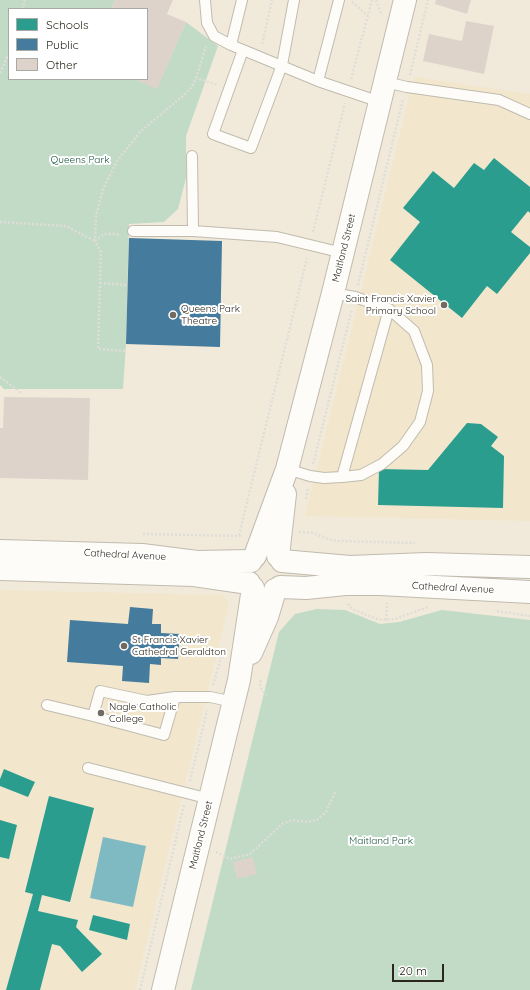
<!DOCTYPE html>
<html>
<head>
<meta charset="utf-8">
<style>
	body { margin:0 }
	#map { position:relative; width:530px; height:990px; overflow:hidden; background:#f1eada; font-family:Quicksand,sans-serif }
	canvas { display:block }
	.legend { position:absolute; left:8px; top:8px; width:140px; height:72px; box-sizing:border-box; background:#fff; border:1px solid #aaa9a4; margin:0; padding:5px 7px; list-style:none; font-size:12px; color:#2b271c }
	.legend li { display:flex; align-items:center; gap:8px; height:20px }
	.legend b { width:20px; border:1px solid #aaa9a4 }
	.scale { position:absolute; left:392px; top:964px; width:52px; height:18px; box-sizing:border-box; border:2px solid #2b271c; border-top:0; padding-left:5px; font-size:12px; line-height:14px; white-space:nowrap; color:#2b271c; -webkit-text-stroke:3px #fff; paint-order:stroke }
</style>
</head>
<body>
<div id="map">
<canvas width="530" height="990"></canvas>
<ul class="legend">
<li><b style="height:11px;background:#2a9d8f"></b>Schools</li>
<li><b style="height:11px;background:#457b9d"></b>Public</li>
<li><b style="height:11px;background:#ded3cb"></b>Other</li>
</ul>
<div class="scale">20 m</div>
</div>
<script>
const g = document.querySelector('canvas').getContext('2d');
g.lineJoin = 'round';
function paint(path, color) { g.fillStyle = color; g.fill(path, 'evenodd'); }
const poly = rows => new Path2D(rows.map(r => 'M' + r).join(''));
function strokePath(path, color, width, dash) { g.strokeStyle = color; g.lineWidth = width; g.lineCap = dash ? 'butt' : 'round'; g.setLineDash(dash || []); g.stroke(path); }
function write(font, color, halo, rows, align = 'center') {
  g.font = font + ' Quicksand,sans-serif'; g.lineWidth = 4; g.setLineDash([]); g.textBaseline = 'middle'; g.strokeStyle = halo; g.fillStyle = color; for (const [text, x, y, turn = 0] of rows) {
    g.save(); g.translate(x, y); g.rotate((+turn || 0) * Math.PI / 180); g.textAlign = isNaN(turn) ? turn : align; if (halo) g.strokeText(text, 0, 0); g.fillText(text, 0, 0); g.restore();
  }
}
const built = poly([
	[414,77,530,94,530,521,305,516],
	[0,590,222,595,228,601,228,608,135,990,0,990]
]);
const green = poly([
	[0,0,115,0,111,9,9,9,9,79,135,79,157,88,186,22,218,46,186,136,186,178,178,209,164,222,129,224,126,344,123,389,4,389,0,385],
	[317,609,345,610,380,624,399,622,442,610,530,620,530,990,191,990,279,632,295,614]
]);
const water = poly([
	[103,837,146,846,133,907,90,898]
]);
const schools = poly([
	[494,158,530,187,530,213,528,211,511,232,530,247,530,253,497,294,487,286,462,318,390,260,420,222,403,208,433,171,454,188,474,163,484,170],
	[467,423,481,424,498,437,491,446,504,456,503,508,378,505,379,469,428,470],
	[4,769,35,782,28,797,0,786,0,779],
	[49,796,94,808,70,902,42,895,38,911,78,920,76,927,102,954,82,972,60,946,52,944,40,990,6,990,33,894,25,892],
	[0,820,17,825,9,859,0,857],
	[93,915,130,924,127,940,89,930]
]);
const public = poly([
	[129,238,222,241,220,347,126,344],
	[130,607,153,609,152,624,161,624,161,633,180,634,178,659,161,658,161,665,150,664,149,683,122,681,123,666,67,662,70,620,128,624]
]);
const building = poly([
	[115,0,173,0,167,14,186,22,157,89,135,79,147,79,147,9,111,9],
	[436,0,471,0,467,14,435,4],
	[466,21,494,26,484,74,423,61,429,34,462,41],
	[4,397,90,398,88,480,0,478,0,428,3,428],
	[253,857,257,874,237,879,233,862]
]);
const path = poly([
	[376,0,381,14],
	[352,2,368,16],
	[22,9,25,0],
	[262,44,272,0],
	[0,73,9,53],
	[410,75,428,0],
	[196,78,206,46],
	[351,79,372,0],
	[0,222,66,226,95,241],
	[313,232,345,103],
	[95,241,104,234,115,234,120,235],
	[100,283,127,285],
	[358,285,403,99],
	[125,351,98,349,101,252,95,241,96,216,103,189,117,161,140,132,167,109,182,97,191,88,196,78,217,85],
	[0,377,21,393],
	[313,464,352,309],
	[306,499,308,488],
	[299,532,313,533,328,539,339,541,415,543],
	[143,534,239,536,241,535],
	[239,535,307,258],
	[348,604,352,609,377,619,386,620,395,619,428,607],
	[497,611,530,616],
	[386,620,387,603],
	[261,680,260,684,262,690,267,695],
	[213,685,222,654],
	[190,781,207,710],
	[216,852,230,859,250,854,282,824,293,820,306,822,317,820,326,812,336,790],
	[140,990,184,805]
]);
const service = poly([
	[205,0,207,23,214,36,231,45,318,81,380,102],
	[231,45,242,0],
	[243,50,213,134,251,148,282,65,294,0],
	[318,81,339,0],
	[385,82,407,87,499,100,530,114],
	[192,156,193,231],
	[133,231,193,231,277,237,343,253],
	[287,469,310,476,324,478,342,477,361,475,382,464,403,446,420,422,428,391,427,365,414,331,389,309,355,297,333,293],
	[342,477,389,309],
	[175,697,164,735,93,716,100,691,147,701,175,697,210,697,234,702],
	[47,705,93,716],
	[88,768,210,799]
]);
const secondary = poly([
	[255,556,287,469,333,293,405,0],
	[278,556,285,494],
	[251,653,267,617,275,590],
	[163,990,239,680,253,588]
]);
const primary = poly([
	[0,551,142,555,197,562,251,561],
	[282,561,350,567,426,564,530,567],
	[0,569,194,575,249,583],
	[280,587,306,588,345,584,380,584,530,592]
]);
const markers = [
	[444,305,4,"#706b5e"],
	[173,315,4,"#706b5e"],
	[124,646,4,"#706b5e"],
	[101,713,4,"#706b5e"]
];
const parkNames = [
	["Queens Park",80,160],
	["Maitland Park",381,841]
];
const streetNames = [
	["Maitland Street",344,248,-76],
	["Cathedral Avenue",125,555,3],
	["Cathedral Avenue",453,588,3],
	["Maitland Street",201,835,-76]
];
const poiNames = [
	["Saint Francis Xavier",436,299,"right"],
	["Primary School",436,311,"right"],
	["Queens Park",181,309],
	["Theatre",181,321],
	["St Francis Xavier",132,640],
	["Cathedral Geraldton",132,652],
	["Nagle Catholic",109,707],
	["College",109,719]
];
paint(built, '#f2e7cc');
paint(green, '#c1dbc6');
paint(water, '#7fbac3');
paint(schools, '#2a9d8f');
paint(public, '#457b9d');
paint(building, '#ded3cb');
strokePath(service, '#c0bbae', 12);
strokePath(secondary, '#c0bbae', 24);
strokePath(primary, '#c0bbae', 24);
strokePath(path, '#e0ddd8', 2.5, [2, 2]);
strokePath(service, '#fdfcf9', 10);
strokePath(secondary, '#fdfcf9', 22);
strokePath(primary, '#fdfcf9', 22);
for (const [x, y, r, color] of markers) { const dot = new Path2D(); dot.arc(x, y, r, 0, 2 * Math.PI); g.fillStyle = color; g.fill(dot); strokePath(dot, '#fff', 1.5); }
write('10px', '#1a543e', '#fff', parkNames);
write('10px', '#2b271c', '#fff', streetNames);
write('10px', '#2b271c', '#fff', poiNames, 'left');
</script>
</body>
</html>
